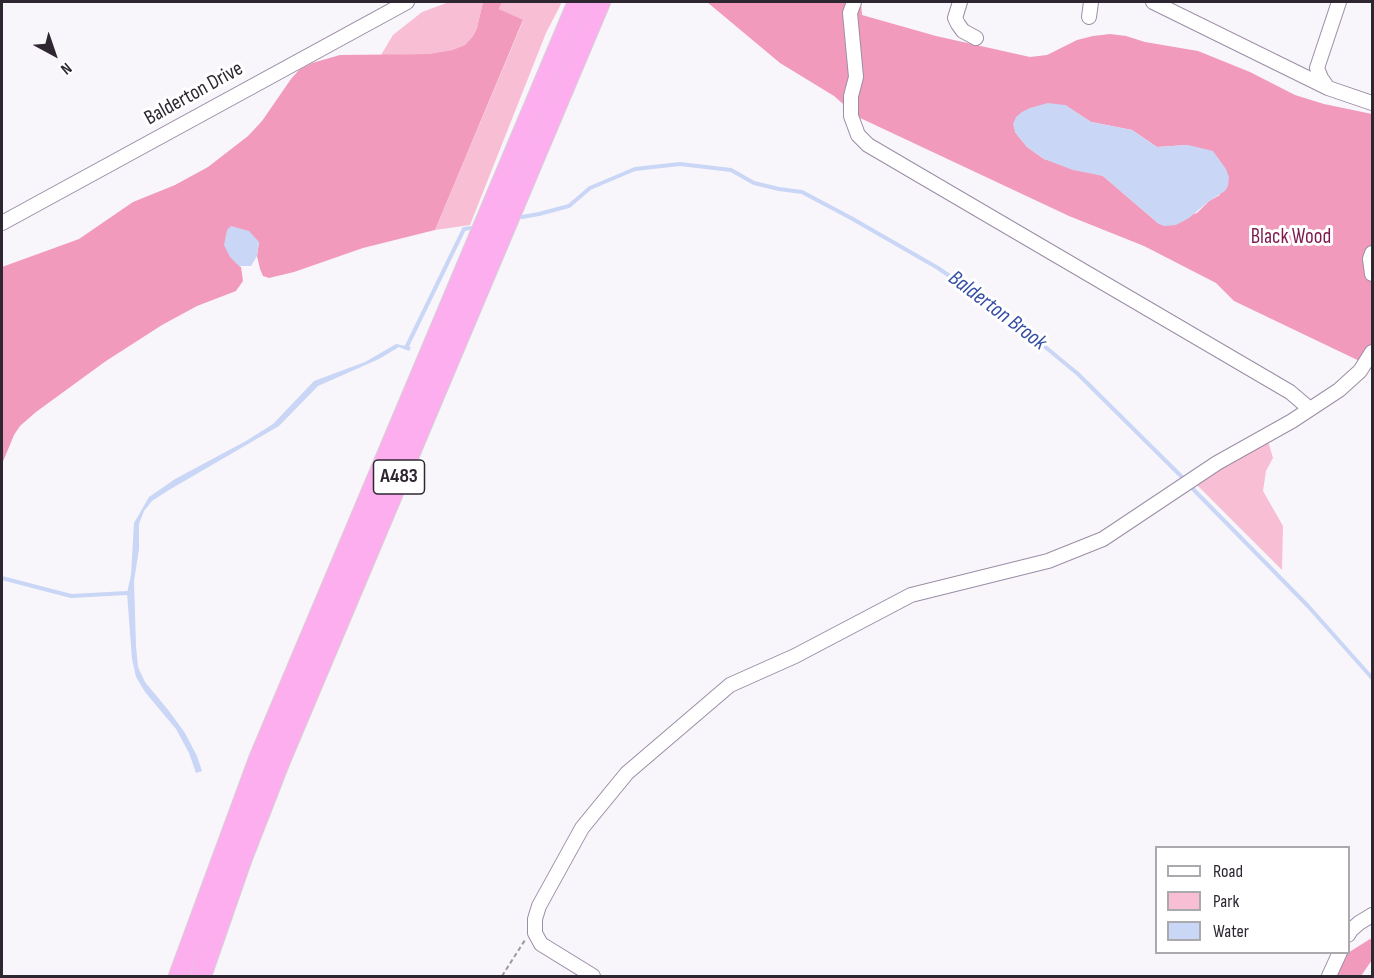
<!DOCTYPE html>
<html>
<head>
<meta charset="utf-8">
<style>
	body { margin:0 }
	#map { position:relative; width:1374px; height:978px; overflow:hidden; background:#f9f6fb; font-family:"Sofia Sans Condensed",sans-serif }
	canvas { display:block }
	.frame { position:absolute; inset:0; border:3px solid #2e2732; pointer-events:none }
	.legend { position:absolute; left:1155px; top:846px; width:195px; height:108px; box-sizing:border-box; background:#fff; border:2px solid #aba9ad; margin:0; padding:8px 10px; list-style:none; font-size:18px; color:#2e2732 }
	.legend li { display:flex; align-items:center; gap:12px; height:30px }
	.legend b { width:30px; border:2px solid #aba9ad }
	.north { position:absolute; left:24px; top:24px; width:60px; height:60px; -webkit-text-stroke:4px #fff; paint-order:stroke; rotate:140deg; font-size:16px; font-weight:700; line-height:24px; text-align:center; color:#2e2732 }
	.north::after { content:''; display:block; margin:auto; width:21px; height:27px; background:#2e2732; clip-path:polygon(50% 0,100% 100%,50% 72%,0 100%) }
</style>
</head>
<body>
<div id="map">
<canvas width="1374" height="978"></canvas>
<div class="frame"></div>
<ul class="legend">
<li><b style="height:8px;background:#fff"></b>Road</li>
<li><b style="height:16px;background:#f8bed3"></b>Park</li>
<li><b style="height:16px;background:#cad6f5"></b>Water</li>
</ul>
<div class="north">N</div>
</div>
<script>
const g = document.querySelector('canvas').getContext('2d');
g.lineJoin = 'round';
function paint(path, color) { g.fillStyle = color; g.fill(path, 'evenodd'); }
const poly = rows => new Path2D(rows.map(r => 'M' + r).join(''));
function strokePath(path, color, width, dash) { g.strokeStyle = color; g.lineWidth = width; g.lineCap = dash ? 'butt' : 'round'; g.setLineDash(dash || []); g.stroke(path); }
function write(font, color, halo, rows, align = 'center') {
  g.font = font + ' "Sofia Sans Condensed",sans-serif'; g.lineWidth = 6; g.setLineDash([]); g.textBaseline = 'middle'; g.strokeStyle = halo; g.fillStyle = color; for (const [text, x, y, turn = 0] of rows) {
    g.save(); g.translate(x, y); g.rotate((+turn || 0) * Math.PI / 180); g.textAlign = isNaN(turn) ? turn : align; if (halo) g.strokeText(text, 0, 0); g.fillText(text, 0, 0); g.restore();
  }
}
const green = poly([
	[449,2,483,2,477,28,473,36,465,45,452,50,428,54,381,55,393,35,422,12],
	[502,2,562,2,546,33,470,225,435,230,523,21,499,9],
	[1268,441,1273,458,1266,471,1263,491,1283,526,1282,570,1194,482]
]);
const forest = poly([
	[483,2,502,2,499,9,523,20,435,230,363,248,294,272,269,278,263,276,260,269,257,256,259,242,239,266,241,267,243,281,236,291,197,306,162,325,106,361,36,412,20,426,14,435,2,464,2,267,79,239,133,202,175,185,208,167,248,136,262,121,291,79,299,70,312,63,340,55,428,54,452,50,465,45,473,36,477,28],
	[707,2,861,2,862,15,936,36,1030,57,1047,55,1077,40,1093,36,1110,34,1126,36,1145,42,1198,51,1250,72,1295,95,1324,104,1372,114,1372,367,1234,301,1216,283,1144,246,1069,216,858,117,834,96,780,63],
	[1065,105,1091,122,1132,130,1157,147,1188,145,1220,195,1209,201,1197,213,1159,224,1103,176,1044,159,1027,147,1015,132],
	[1370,939,1372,940,1372,960,1361,976,1334,976,1343,956]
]);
const water = poly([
	[1048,103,1065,105,1091,122,1132,130,1157,147,1188,145,1213,151,1226,169,1229,177,1228,186,1225,191,1209,201,1189,218,1176,225,1164,226,1159,224,1103,176,1073,170,1044,159,1027,147,1015,132,1013,124,1016,117,1022,112,1030,108],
	[231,226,249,231,259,242,257,256,251,266,239,266,230,257,224,245,227,230],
	[396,344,411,347,409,351,399,347,379,359,318,386,279,426,169,490,152,501,144,511,139,524,139,549,134,581,136,646,138,667,145,682,169,711,185,733,197,756,202,771,196,773,189,753,176,729,145,692,136,677,132,659,127,593,131,575,134,523,149,497,175,479,246,441,273,424,314,381,365,362]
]);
const stream = poly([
	[522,217,539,214,569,206,590,188,635,169,680,164,731,170,754,183,779,189,802,192,851,218,938,268,1009,317,1078,374,1185,480],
	[407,346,464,229,471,228],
	[1190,486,1308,606,1372,678],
	[2,578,71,596,127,593]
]);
const path = poly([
	[502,976,525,940]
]);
const minor = poly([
	[854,2,850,13,856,77,851,96,851,116,858,135,868,145,1290,392,1310,409],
	[960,2,955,18,958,24,963,31,976,38],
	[1153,2,1328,88,1372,103],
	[1089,17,1091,2],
	[1328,88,1321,78,1317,68,1339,2],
	[2,223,407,2],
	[1372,253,1370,259,1372,274],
	[1348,935,1351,930,1359,923,1372,915],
	[593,976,541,944,535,933,535,919,539,906,582,828,627,773,730,685,795,656,911,595,1048,561,1103,539,1217,463,1292,421,1339,390,1360,371,1372,352],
	[1329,976,1340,952]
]);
const highway = poly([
	[179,976,259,759,578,2],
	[201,976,242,858,279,763,600,2]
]);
const shields = [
	[399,477,51]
];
const shieldNames = [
	["A483",399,477]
];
const streetNames = [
	["Balderton Drive",194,94,-29]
];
const parkNames = [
	["Black Wood",1291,238]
];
const waterNames = [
	["Balderton Brook",997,311,37]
];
paint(green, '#f8bed3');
paint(forest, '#f29abc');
paint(water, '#cad6f5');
strokePath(stream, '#cad6f5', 4);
strokePath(minor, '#9c8da6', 16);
strokePath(highway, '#d5d4d6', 22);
strokePath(path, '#9d98a0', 2, [4.5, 3]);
strokePath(minor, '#fff', 14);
strokePath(highway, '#fcaeee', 20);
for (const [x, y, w] of shields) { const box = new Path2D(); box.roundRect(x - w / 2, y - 17, w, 34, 4.5); g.fillStyle = '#fff'; g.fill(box); strokePath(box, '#2e2732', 1.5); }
write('bold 20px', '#2e2732', null, shieldNames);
write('21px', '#2e2732', '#fff', streetNames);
write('21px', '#7f1a4d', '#fff', parkNames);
write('italic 22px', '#354ea5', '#fff', waterNames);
</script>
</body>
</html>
